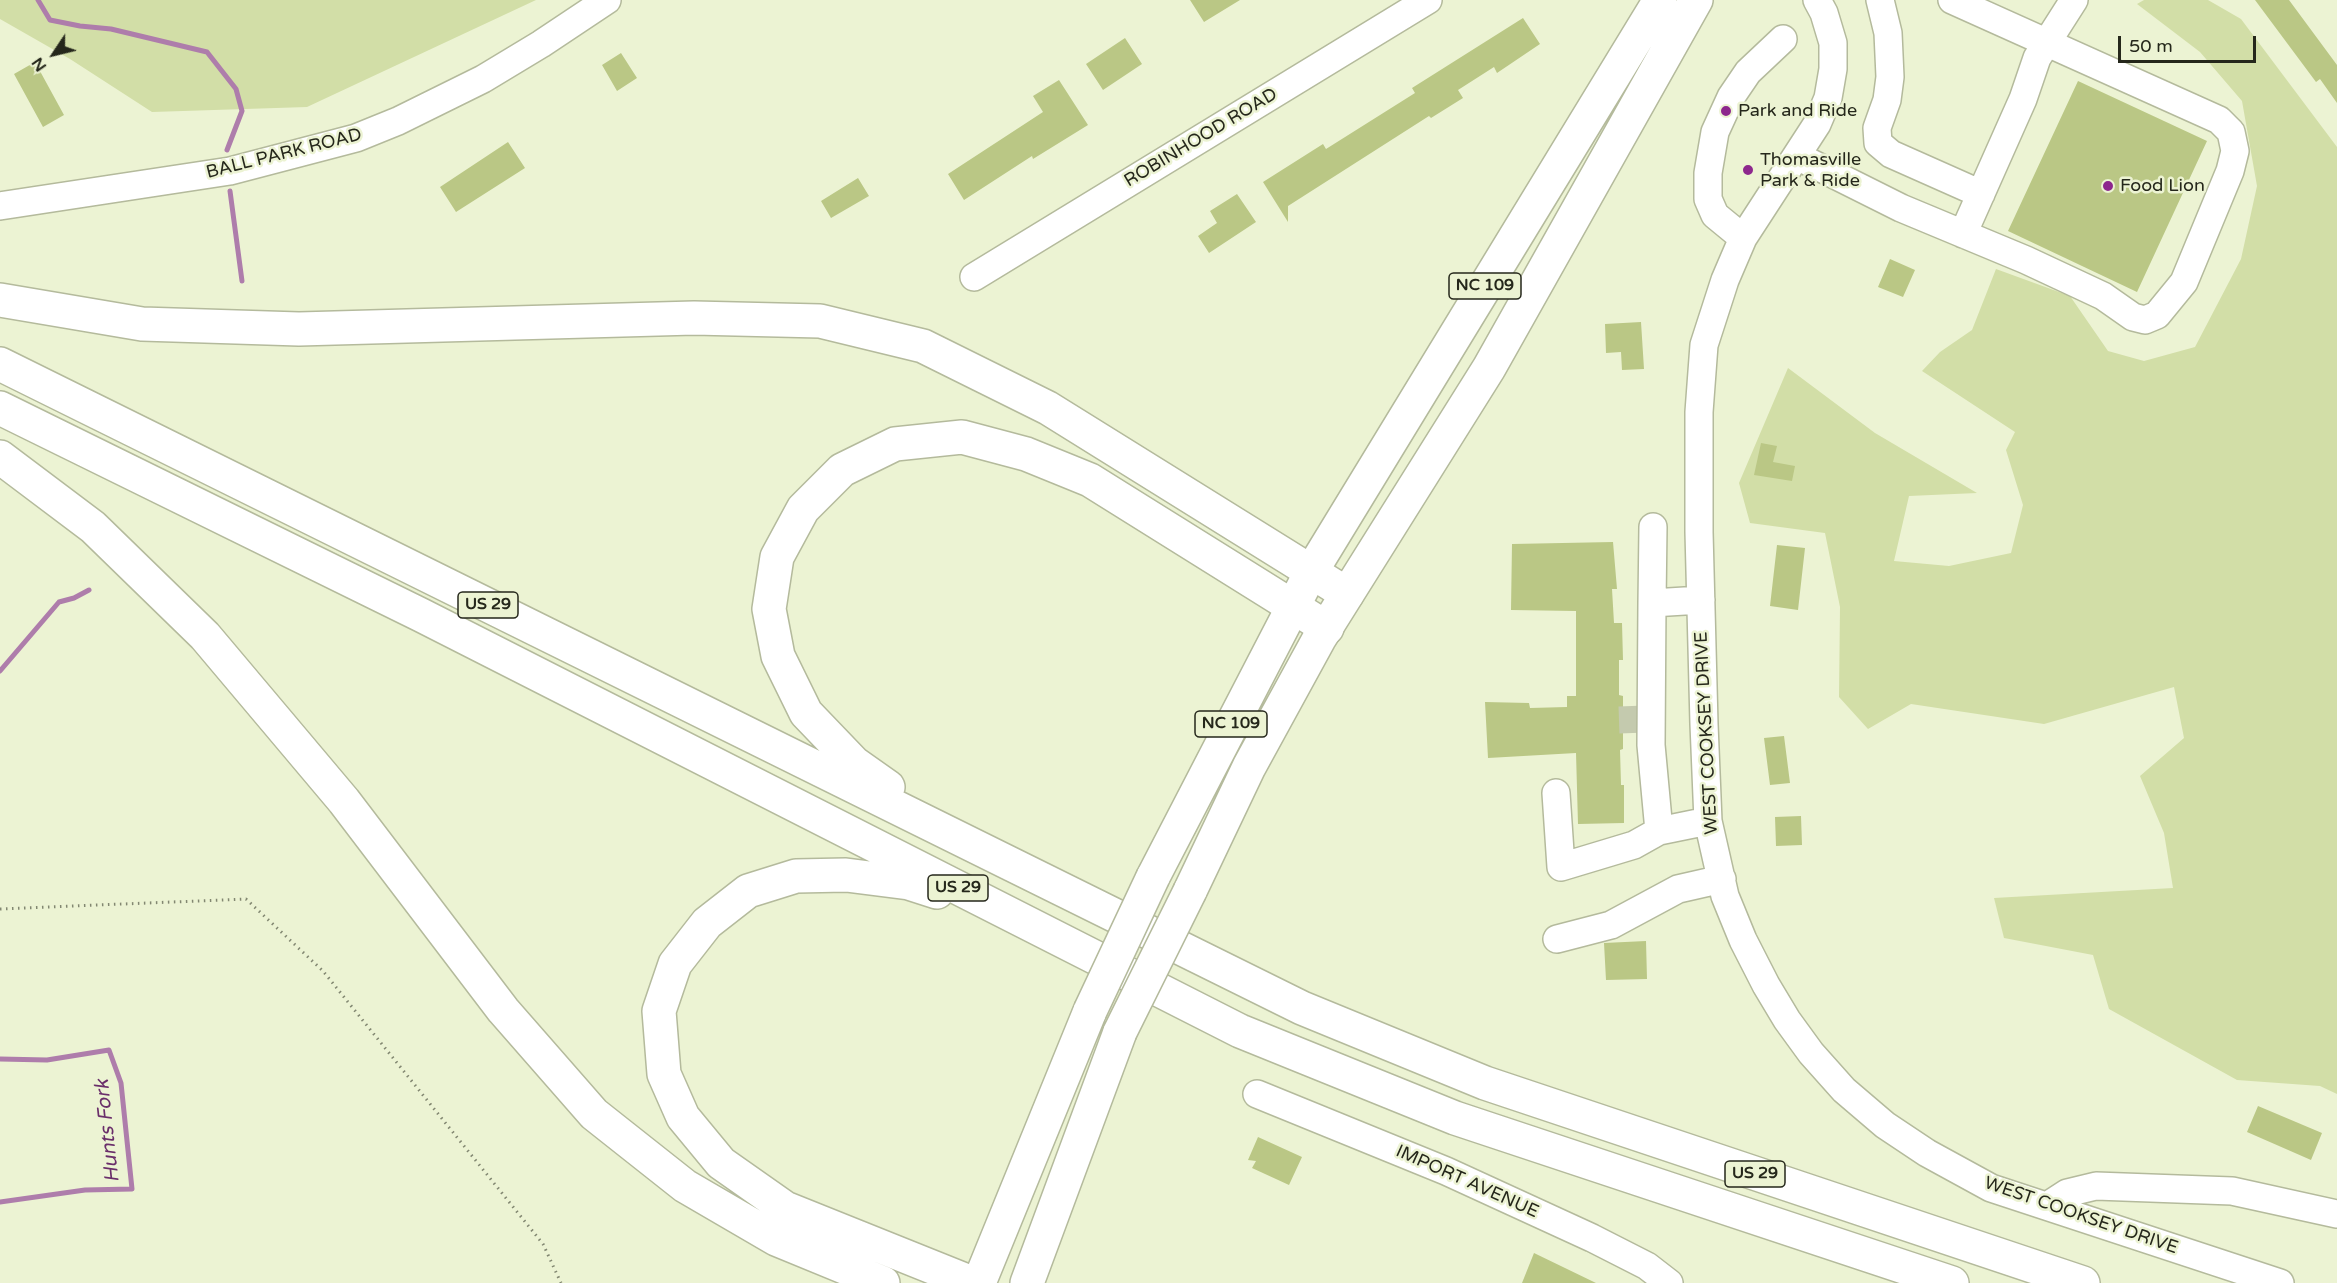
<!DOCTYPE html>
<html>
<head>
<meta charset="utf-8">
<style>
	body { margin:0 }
	#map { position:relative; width:2337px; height:1283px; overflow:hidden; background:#ecf3d3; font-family:"Varela Round",sans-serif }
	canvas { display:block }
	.north { position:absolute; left:24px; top:24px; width:60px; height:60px; -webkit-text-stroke:4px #ecf3d3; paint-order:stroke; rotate:235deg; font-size:16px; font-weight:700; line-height:24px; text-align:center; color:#25271b }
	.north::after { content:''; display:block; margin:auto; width:21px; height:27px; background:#25271b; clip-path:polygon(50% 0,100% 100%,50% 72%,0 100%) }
	.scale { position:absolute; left:2118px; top:36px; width:138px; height:27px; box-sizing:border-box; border:3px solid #25271b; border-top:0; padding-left:8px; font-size:18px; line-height:21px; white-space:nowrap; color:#25271b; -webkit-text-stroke:4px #ecf3d3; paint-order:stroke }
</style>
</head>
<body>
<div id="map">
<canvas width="2337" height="1283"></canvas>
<div class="north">N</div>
<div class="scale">50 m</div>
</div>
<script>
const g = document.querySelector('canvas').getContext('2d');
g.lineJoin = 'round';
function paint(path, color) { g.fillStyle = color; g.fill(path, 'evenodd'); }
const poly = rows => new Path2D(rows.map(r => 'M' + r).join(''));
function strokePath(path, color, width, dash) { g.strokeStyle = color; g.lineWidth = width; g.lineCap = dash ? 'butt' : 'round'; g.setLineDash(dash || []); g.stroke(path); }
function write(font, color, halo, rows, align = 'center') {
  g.font = font + ' "Varela Round",sans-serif'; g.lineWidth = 5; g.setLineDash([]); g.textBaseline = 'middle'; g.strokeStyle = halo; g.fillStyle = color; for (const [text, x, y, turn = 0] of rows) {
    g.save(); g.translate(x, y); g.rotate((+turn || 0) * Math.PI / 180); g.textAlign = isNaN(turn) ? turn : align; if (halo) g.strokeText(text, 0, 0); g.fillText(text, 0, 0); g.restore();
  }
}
const green = poly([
	[0,0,536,0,307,107,152,112,70,59,0,19],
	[2144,0,2208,0,2241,19,2337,147,2337,1094,2320,1086,2237,1080,2109,1009,2093,955,2004,938,1994,898,2173,888,2164,833,2140,776,2184,738,2174,687,2044,724,1911,704,1868,729,1839,697,1840,607,1825,533,1750,523,1739,483,1788,368,1875,433,1977,493,1909,496,1894,561,1949,566,2011,553,2023,505,2006,450,2015,432,1922,371,1940,352,1972,330,1996,269,2070,296,2108,351,2144,361,2195,347,2241,259,2257,186,2242,101,2200,52,2137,4]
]);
const stream = poly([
	[38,0,50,20,80,26,111,29,207,52,236,89,242,111,227,150],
	[230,191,242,281],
	[0,671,59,602,74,598,89,590],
	[0,1059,47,1060,109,1050,121,1083,132,1189,85,1190,0,1202]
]);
const building = poly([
	[1190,0,1240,0,1204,22],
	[2255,0,2289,0,2337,65,2337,103,2320,79,2316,82],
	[1523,18,1540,44,1497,73,1494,67,1458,90,1463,98,1431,118,1429,116,1288,206,1288,222,1263,182,1323,144,1326,149,1415,93,1412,88],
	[1125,38,1142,64,1103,90,1086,64],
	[621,53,637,78,617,91,602,65],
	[35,62,64,115,43,127,14,74],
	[1059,80,1088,125,1033,159,1032,156,964,200,948,174,1043,112,1033,96],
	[2078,81,2207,141,2137,292,2008,231],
	[508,142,525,168,456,212,440,187],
	[858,178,869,196,831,218,821,201],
	[1237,194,1256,222,1209,253,1198,236,1217,223,1210,211],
	[1890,259,1915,270,1903,297,1878,287],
	[1641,322,1644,369,1622,370,1621,352,1606,353,1605,324],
	[1761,443,1777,446,1773,462,1795,466,1792,481,1754,475],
	[1613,542,1617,589,1612,589,1614,623,1622,623,1623,660,1619,660,1619,695,1623,696,1623,749,1620,750,1621,785,1624,785,1624,823,1578,824,1576,753,1488,758,1485,702,1529,703,1530,708,1567,707,1567,696,1576,696,1576,611,1511,610,1512,544],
	[1777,545,1805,548,1798,610,1770,606],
	[1784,736,1790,783,1770,785,1764,738],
	[1801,816,1802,845,1776,846,1775,817],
	[1646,941,1647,979,1606,980,1604,943],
	[2258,1106,2322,1133,2311,1160,2247,1132],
	[1258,1137,1302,1157,1289,1185,1252,1168,1256,1161,1248,1160],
	[1534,1253,1596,1283,1522,1283]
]);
const minorTunnel = poly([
	[1632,706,1633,735]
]);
const path = poly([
	[0,909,246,899,323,971,543,1244,561,1283]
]);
const minor = poly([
	[1817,0,1824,13,1833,43,1833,69,1828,98,1817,124,1743,238,1725,280,1704,345,1699,412,1699,532,1704,724,1708,821,1725,896,1743,940,1766,985,1787,1020,1811,1053,1844,1090,1885,1125,1927,1153,1991,1188,2280,1283],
	[1880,0,1888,33,1890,77,1887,100,1877,128,1878,143,1891,154,1981,194],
	[1797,156,1901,208,2026,260,2103,296,2133,317,2145,320,2157,315,2184,282,2230,171,2235,151,2231,132,2219,120,1952,0],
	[0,206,230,171,356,138,398,121,483,79,541,44,607,0],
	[1963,234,2023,99,2037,58,2074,0],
	[1743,238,1715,215,1708,199,1708,173,1715,132,1731,97,1748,72,1783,39],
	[974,277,1428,0],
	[1701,600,1652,603,1651,745,1659,831,1708,821],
	[1652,603,1653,527],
	[1556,793,1561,867,1634,845,1659,831],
	[1557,939,1611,925,1678,889,1722,879],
	[1257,1094,1446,1171,1592,1238,1647,1266,1669,1283],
	[2047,1206,2067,1193,2096,1186,2232,1191,2337,1214]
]);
const major = poly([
	[1153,877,1311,572,1660,0],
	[1190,891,1249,767,1319,639,1489,368,1696,0],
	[979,1283,1090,1011],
	[1027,1283,1120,1032]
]);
const highway = poly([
	[0,300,142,324,299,329,694,318,820,321,923,346,1048,408,1347,594],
	[0,364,1302,1008,1485,1083,2083,1283],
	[0,408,421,615,1240,1031,1455,1118,1952,1283],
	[0,457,93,527,205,636,344,801,503,1010,594,1114,685,1186,776,1239,883,1283],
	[888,787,854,763,806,713,778,656,769,609,777,557,803,509,842,470,895,444,962,437,1026,454,1090,480,1327,628],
	[937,892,909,883,846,875,796,876,748,891,707,923,675,964,659,1011,664,1074,683,1117,721,1163,785,1208,972,1283]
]);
const majorBridge = poly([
	[1090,1011,1153,877],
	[1120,1032,1190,891]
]);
const markers = [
	[1726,111,6,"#8d278d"],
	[1748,170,6,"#8d278d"],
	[2108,186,6,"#8d278d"]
];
const shields = [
	[1485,286,72],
	[488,605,60],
	[1231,724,72],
	[958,888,60],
	[1755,1174,60]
];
const shieldNames = [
	["NC 109",1485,286],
	["US 29",488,605],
	["NC 109",1231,724],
	["US 29",958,888],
	["US 29",1755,1174]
];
const poiNames = [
	["Park and Ride",1738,111],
	["Thomasville",1760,160],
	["Park & Ride",1760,181],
	["Food Lion",2120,186]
];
const streetNames = [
	["ROBINHOOD ROAD",1201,138,-31],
	["BALL PARK ROAD",284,154,-14],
	["WEST COOKSEY DRIVE",1707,733,-93],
	["IMPORT AVENUE",1467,1182,24],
	["WEST COOKSEY DRIVE",2081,1216,19]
];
const waterNames = [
	["Hunts Fork",108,1131,-96]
];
paint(green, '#d2dea7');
strokePath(stream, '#ae7dab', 5);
paint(building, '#bac785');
strokePath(minorTunnel, '#c4caae', 27, [27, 14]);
strokePath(minor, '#b4ba9c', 30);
strokePath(major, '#b4ba9c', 36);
strokePath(highway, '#b4ba9c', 36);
strokePath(path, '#828771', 3, [1.5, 4.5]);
strokePath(minor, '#fff', 27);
strokePath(major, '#fff', 33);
strokePath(highway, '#fff', 33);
strokePath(majorBridge, '#b4ba9c', 36, []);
strokePath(majorBridge, '#fff', 33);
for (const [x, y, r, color] of markers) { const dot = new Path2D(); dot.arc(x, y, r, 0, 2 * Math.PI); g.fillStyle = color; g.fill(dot); strokePath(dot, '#ecf3d3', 2); }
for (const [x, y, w] of shields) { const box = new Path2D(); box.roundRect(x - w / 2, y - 13, w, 26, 4.5); g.fillStyle = '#ecf3d3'; g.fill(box); strokePath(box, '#25271b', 1.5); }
write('bold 16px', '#25271b', null, shieldNames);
write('18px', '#25271b', '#ecf3d3', poiNames, 'left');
write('18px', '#25271b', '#ecf3d3', streetNames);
write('italic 20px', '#6a2e6a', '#ecf3d3', waterNames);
</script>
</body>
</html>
